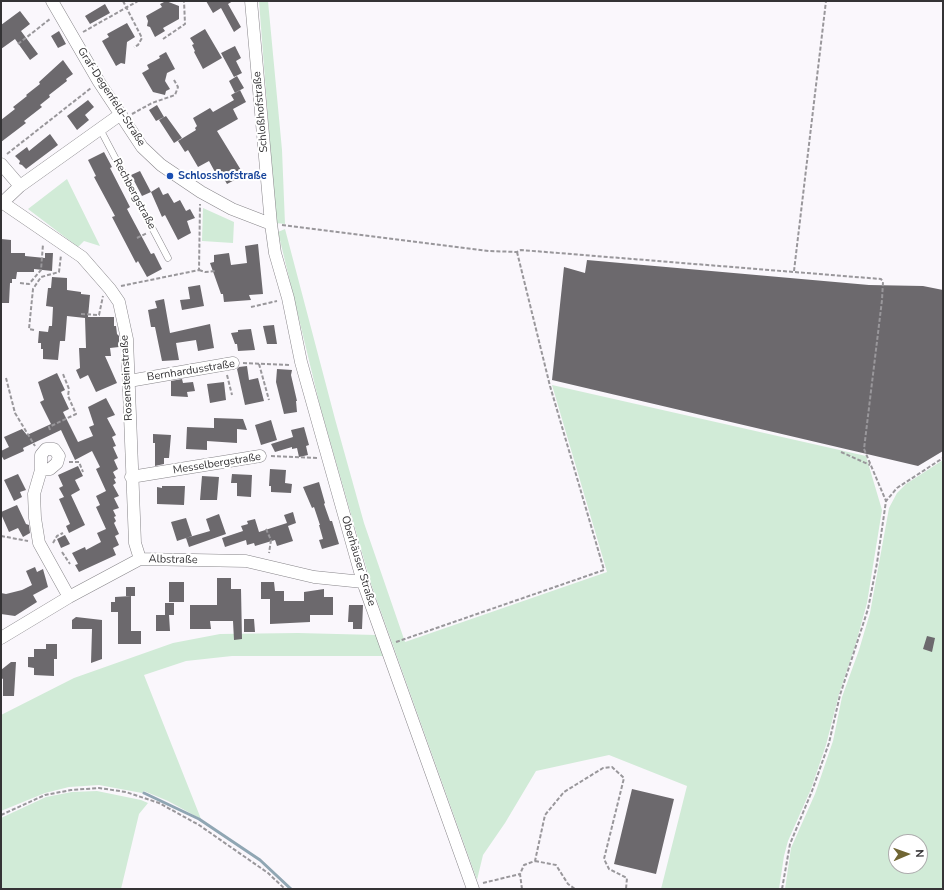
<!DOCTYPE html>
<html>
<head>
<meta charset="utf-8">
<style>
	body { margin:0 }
	#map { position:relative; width:944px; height:890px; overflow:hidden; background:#faf7fc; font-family:"Nunito Sans",sans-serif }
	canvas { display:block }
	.frame { position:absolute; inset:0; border:2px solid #343335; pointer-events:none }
	.north { position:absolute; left:888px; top:834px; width:40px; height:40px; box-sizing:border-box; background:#fff; border:1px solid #aeadae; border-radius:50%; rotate:88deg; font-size:11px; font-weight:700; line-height:16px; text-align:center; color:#343335 }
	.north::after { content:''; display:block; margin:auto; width:14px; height:18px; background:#706633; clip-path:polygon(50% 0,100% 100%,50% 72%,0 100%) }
</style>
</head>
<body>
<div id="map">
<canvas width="944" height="890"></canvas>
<div class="frame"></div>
<div class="north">N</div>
</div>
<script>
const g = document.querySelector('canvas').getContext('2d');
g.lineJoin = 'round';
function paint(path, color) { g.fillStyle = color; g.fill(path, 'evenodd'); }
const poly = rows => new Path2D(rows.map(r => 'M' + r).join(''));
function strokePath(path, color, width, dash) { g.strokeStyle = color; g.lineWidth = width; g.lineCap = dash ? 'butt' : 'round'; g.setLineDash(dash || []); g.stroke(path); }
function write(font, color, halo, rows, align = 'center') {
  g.font = font + ' "Nunito Sans",sans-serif'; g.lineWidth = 4; g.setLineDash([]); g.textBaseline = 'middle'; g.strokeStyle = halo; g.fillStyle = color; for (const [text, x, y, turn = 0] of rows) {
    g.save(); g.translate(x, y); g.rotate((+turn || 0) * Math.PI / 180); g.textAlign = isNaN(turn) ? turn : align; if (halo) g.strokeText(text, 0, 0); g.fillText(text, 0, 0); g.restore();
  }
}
const green = poly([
	[259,1,268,1,282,150,285,224,276,223],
	[67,179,100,246,84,241,78,247,28,209],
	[203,208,234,222,233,243,202,241],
	[285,229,335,419,364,523,405,642,607,572,552,385,866,456,882,510,867,603,856,643,839,694,826,745,811,789,788,841,784,856,779,889,661,889,687,786,609,755,536,771,505,823,483,855,477,880,371,584,320,406,278,232],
	[943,460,943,889,785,889,791,848,815,794,833,741,842,697,859,650,870,613,889,508,897,493,906,484],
	[896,842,920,842,920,866,896,866],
	[298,633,376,635,384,656,232,656,186,661,144,675,201,819,168,801,144,791,142,793,99,785,69,787,45,793,1,811,1,715,74,678,173,643,220,634],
	[97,791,141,800,148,803,139,814,121,889,1,889,1,818,46,797,72,792]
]);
const stream = poly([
	[144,793,199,819,260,860,291,889]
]);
const building = poly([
	[166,1,179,6,179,19,163,28,165,31,155,37,150,27,147,26,148,21,146,16,162,7,160,4],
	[206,1,233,1,228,4,241,27,234,32,221,8,213,13],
	[105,4,110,13,90,24,85,16],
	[20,11,30,24,21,31,38,54,30,60,15,39,1,49,1,25],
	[127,23,135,37,127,42,125,64,121,63,116,66,102,41,109,37,107,34],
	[205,29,222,58,203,69,194,52,195,51,192,45,194,44,190,38],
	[59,31,66,44,58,48,51,36],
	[235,46,241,58,236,61,242,73,234,77,221,53],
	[166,52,175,69,167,73,165,81,170,89,166,91,165,95,153,92,142,73,149,69,147,65,160,58,159,56],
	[63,60,73,74,66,79,67,81,49,95,50,97,40,105,42,107,24,121,26,123,1,142,1,120,15,109,13,107,27,96,26,95,40,84,39,82],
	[237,76,244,88,235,93,229,81],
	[240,90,246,102,233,109,238,119,217,131,244,175,227,184,219,170,215,172,209,161,198,167,188,150,185,152,178,141,196,130,195,128,197,126,193,118,210,108,213,112,234,100,231,95],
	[88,100,94,107,85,115,89,120,77,130,67,116],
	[157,105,164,117,156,121,149,110],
	[166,116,182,138,174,143,159,120],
	[50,134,58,145,26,169,22,165,19,164,20,161,15,156,27,147,29,151],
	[104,152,112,167,110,168,130,207,127,209,151,254,154,253,162,269,147,277,138,261,136,263,112,217,115,216,94,177,96,176,88,160],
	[140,171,151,192,142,196,131,175],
	[159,187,163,195,168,193,174,203,180,200,186,211,190,209,195,218,187,221,191,233,178,240,165,215,162,217,151,192],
	[1,239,11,240,11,253,25,253,25,256,45,258,45,253,53,253,52,271,34,269,34,272,17,272,16,279,12,279,12,283,10,283,9,303,1,303],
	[258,244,263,294,249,295,251,300,224,302,223,294,221,294,210,263,214,262,214,255,229,253,231,265,247,263,245,246],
	[587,260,869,285,923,286,943,290,943,451,918,466,552,380,564,267,585,273],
	[52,277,67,278,67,290,81,292,81,294,90,295,88,317,114,317,114,326,116,326,117,334,119,336,119,347,110,348,111,356,105,356,117,383,96,392,88,375,80,379,76,370,80,368,79,348,86,348,85,318,67,316,65,341,60,341,58,360,43,359,43,349,41,349,41,343,38,343,39,331,48,332,49,326,52,326,53,307,46,306,48,288,51,288],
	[200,285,204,306,182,310,180,300,190,299,188,287],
	[164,299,170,333,210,324,214,348,198,351,196,340,176,343,179,360,162,361,155,327,151,327,148,310,157,308,155,301],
	[274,325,277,344,267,344,263,326],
	[251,329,255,350,238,351,237,344,235,344,231,333,238,332,238,330],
	[247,366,249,380,258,378,264,401,245,405,237,369,239,367],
	[277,369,292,370,291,375,297,401,296,401,297,412,284,414,276,382],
	[57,373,65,390,61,392,69,409,63,412,78,442,93,436,89,427,94,425,88,407,106,398,115,415,107,418,116,435,112,437,116,446,113,447,118,458,114,460,118,469,113,472,116,478,114,479,116,483,113,485,119,496,114,498,119,508,113,510,116,516,114,517,116,521,114,523,119,534,115,536,119,545,113,548,116,555,79,572,75,565,78,564,72,553,85,547,86,550,101,542,97,533,106,529,96,507,100,505,96,496,106,491,96,469,100,467,92,451,75,460,61,430,23,448,24,451,4,460,1,455,1,451,9,447,4,437,22,429,27,435,51,424,40,402,44,400,38,382],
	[182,379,183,383,193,382,195,391,187,392,188,397,171,396,171,381],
	[224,382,226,400,210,403,207,384],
	[214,418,243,419,247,430,237,429,237,443,207,441,207,450,186,449,187,427,214,428],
	[271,420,277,440,261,445,255,425],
	[304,427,309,445,306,446,308,455,299,457,297,448,292,449,292,447,275,452,271,444,293,437,291,430],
	[153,434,171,435,169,458,164,458,164,464,155,466,155,443,153,443],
	[78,466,83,476,75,480,80,490,71,495,85,525,69,533,66,526,70,524,59,499,64,497,59,488,63,486,58,475],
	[270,469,286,470,285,483,292,484,291,493,271,492,271,486,269,486],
	[18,474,26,490,20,492,22,497,14,501,4,480],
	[232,474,252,475,251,497,237,496,237,483,231,483],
	[202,476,219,477,217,500,200,500],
	[319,482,325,503,324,504,330,521,332,521,339,544,322,549,319,540,323,539,319,525,320,525,314,507,312,508,303,487],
	[162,486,185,486,184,505,157,504,157,487,162,488],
	[17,505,26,524,29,525,30,533,23,537,18,528,9,532,1,514,1,512],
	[293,512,296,523,288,526,293,541,277,546,275,540,255,546,254,543,247,545,246,540,225,547,222,538,243,531,241,526,248,524,247,521,255,519,259,532,287,523,284,515],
	[219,514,226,534,189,547,186,538,210,531,206,519],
	[186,518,192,536,177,541,171,522],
	[65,535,70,544,61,548,57,539],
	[35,567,37,572,43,569,48,587,33,595,37,602,15,616,1,614,1,593,6,594,22,590,32,585,26,571],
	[217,578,231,578,231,589,241,589,242,639,234,640,233,621,210,621,211,629,190,629,190,605,217,605],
	[169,582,184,582,184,602,169,602],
	[261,582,274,582,275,591,284,591,284,601,304,601,304,592,324,589,324,597,333,597,333,615,310,615,310,622,270,624,270,599,261,599],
	[126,587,135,587,135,596,126,596],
	[131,596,131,631,141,631,141,644,118,644,118,612,111,612,111,602,115,602,115,597],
	[165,603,174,603,174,615,169,615,170,631,156,631,156,615,165,615],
	[349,605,363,605,362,629,353,629,353,622,348,622],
	[76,617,102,620,102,659,91,663,92,629,72,629,72,620],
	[244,619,254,619,255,632,244,632],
	[927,636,935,638,932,652,923,649],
	[46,644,57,644,57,659,54,659,54,676,34,675,34,668,28,667,28,657,34,657,34,649,46,649],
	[11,662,16,662,14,696,3,696,3,679,1,678,1,670],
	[632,789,674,799,656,874,614,864]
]);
const path = poly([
	[123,1,142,38,138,45,134,47],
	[83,32,138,1],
	[163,39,185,24,184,1],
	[18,44,50,19],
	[132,114,152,103,175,95,178,87,174,80],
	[7,154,91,88],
	[282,225,489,251,517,252,521,250,881,279,883,282,882,300,864,449,886,501],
	[137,238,147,233],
	[199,270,205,272,215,271],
	[794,271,826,1],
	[20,283,29,284,41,270,43,244],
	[121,286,199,270,200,204],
	[251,307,277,301],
	[81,314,99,315,103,296],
	[34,330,29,329,33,289,41,277,59,272,61,255],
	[243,363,290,365],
	[259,364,269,400],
	[227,375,232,395],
	[6,378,15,413,35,446],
	[50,430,49,427,76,414,68,396,69,389,63,374],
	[841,452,870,465],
	[271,456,318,458],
	[69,462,79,462,83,472],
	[266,529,271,540,269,553],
	[1,536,28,541],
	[53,543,57,536,63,533],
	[62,552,70,564],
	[396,642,604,570,550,386,517,252],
	[1,815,45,795,71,790,99,788,126,792,159,803,199,825,268,873,285,889],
	[535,861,556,865,568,884,575,889],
	[483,883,520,874],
	[522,889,520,874,524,865,535,861,545,815,564,792,603,768,612,767,624,778,604,859,609,869,627,878,626,889],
	[782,889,790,844,812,791,829,743,840,695,868,609,877,563,886,501,897,488,943,458]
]);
const lane = poly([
	[100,129,168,258]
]);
const street = poly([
	[52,1,99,82,142,147,161,165,201,192,232,209,271,224],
	[251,1,271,224,275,253,288,298,301,362,363,582,473,889],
	[1,164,20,186],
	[3,203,82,257,110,289,119,302,127,339,135,543,140,559],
	[1,204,20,186,121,114],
	[129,381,233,363],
	[41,470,41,455,46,449,54,449,59,456,57,463,50,469,41,470,34,494,35,518,39,543,69,597],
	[131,477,260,456],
	[1,638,69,597,140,559,246,561,314,577,363,582]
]);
const markers = [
	[170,176,4,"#1a4fb4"]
];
const streetNames = [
	["Graf-Degenfeld-Straße",111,97,57],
	["Schloßhofstraße",261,112,-95],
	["Rechbergstraße",134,194,62],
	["Bernhardusstraße",191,371,-9],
	["Rosensteinstraße",127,378,-93],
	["Messelbergstraße",217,464,-9],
	["Albstraße",173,560,1],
	["Oberhäuser Straße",358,561,73]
];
const transitNames = [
	["Schlosshofstraße",178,176]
];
paint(green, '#d1ebd7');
strokePath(stream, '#90a6b3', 3);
paint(building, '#6c696d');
strokePath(lane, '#878589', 7);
strokePath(street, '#878589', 13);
strokePath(path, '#99979b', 2, [4, 2]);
strokePath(lane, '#fff', 6);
strokePath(street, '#fff', 12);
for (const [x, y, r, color] of markers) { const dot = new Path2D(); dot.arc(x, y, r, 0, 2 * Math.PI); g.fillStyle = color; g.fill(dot); strokePath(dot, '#fff', 1.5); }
write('11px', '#343335', '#fff', streetNames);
write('bold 11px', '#164399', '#fff', transitNames, 'left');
</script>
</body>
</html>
